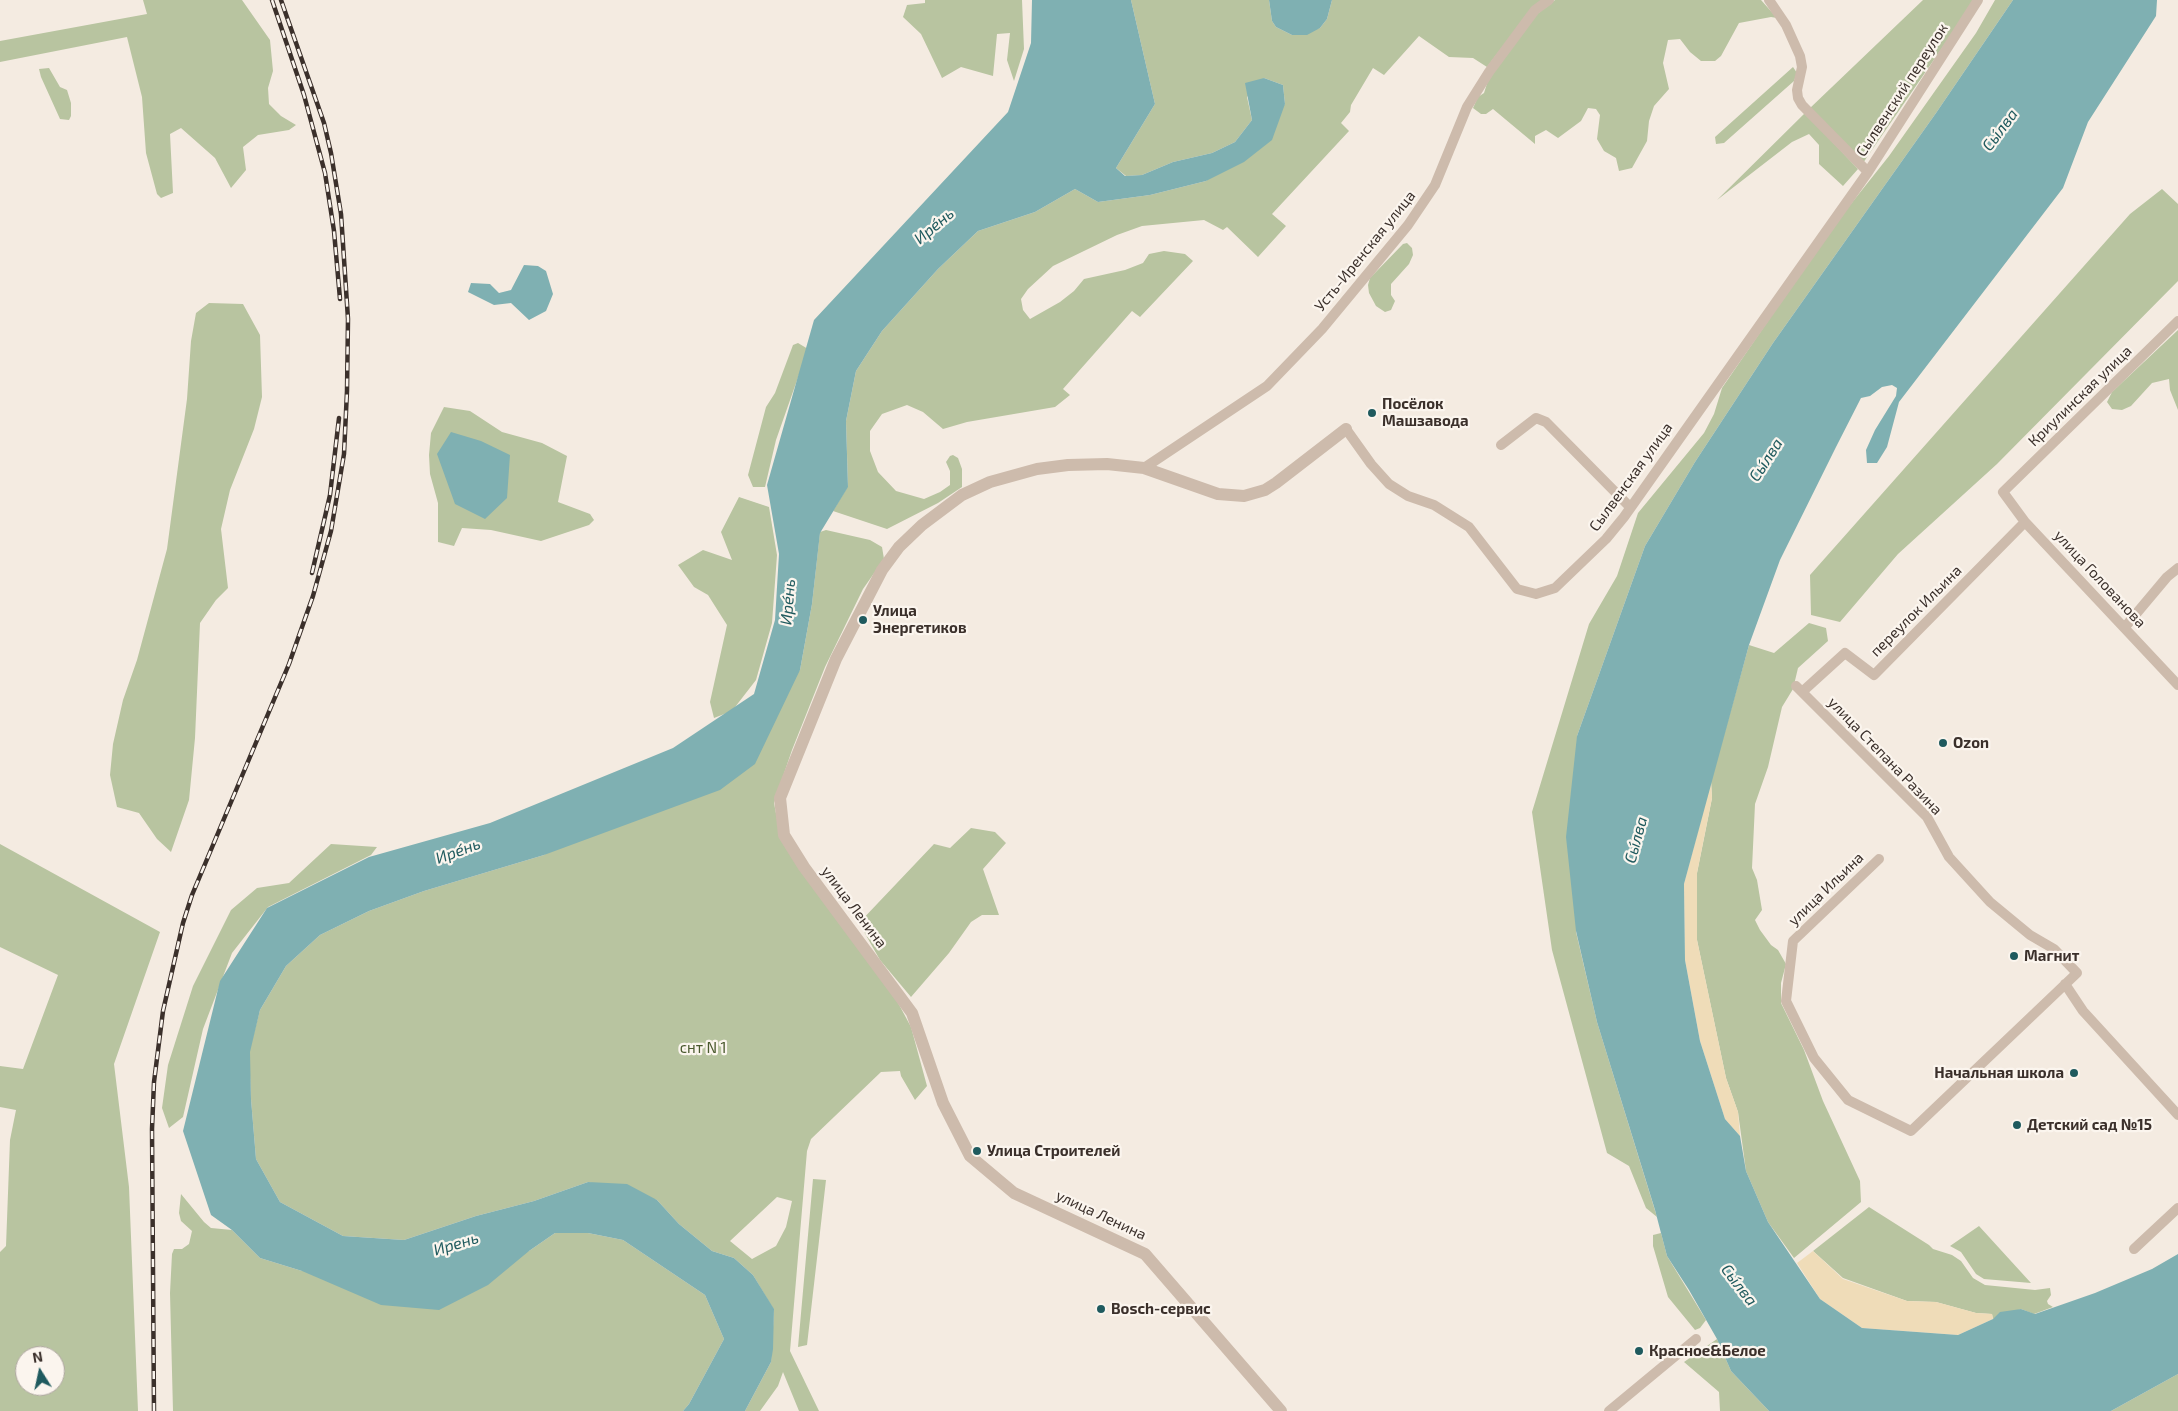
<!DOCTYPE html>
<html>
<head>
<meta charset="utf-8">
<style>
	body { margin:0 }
	#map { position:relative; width:2178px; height:1411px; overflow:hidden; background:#f4ebe1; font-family:"Exo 2",sans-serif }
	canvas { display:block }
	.north { position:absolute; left:15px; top:1346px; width:50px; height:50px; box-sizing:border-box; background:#fbf5ee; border:1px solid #aea6a0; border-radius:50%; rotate:350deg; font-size:14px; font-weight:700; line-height:20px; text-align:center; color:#3b302b }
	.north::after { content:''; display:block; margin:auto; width:18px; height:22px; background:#1f5a5e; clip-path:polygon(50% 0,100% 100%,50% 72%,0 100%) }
</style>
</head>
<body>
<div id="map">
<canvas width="2178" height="1411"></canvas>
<div class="north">N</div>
</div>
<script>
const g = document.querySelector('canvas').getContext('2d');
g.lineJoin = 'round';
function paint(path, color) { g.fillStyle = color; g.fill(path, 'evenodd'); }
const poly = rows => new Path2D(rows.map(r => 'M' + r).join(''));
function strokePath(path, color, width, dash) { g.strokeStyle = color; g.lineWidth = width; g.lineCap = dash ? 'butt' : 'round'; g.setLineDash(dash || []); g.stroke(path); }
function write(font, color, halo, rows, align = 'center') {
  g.font = font + ' "Exo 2",sans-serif'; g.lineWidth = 4.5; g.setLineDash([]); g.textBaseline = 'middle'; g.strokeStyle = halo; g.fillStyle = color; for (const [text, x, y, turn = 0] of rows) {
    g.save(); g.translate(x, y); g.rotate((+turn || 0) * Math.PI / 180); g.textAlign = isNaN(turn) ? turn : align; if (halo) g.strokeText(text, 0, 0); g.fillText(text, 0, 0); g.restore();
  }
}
const green = poly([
	[143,0,242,0,270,40,273,71,268,88,269,104,281,116,296,125,289,130,258,135,243,147,246,170,231,188,215,158,181,128,170,134,173,193,161,198,157,194,146,153,142,97,127,37,0,62,0,41,147,14],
	[925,0,1022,0,1024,49,1014,81,1007,60,1010,33,997,34,993,76,961,67,942,78,921,34,903,17,907,5,925,3],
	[1131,0,1269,0,1272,21,1276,27,1292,35,1320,28,1327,19,1332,0,1543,0,1528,13,1487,67,1473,58,1449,57,1419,36,1384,75,1373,68,1351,105,1350,112,1341,123,1349,131,1272,214,1286,226,1258,257,1227,227,1223,230,1204,220,1142,226,1117,235,1053,266,1028,289,1021,299,1023,310,1030,319,1060,302,1074,291,1084,279,1125,270,1143,263,1149,254,1164,251,1185,254,1193,261,1140,317,1132,311,1063,389,1070,395,1055,407,967,422,943,429,923,412,907,405,882,414,870,431,870,451,878,472,896,491,924,499,940,492,950,485,950,471,946,462,950,456,953,455,958,458,962,469,962,487,938,503,887,529,833,511,848,486,846,421,856,371,882,331,938,269,978,231,1035,212,1075,189,1098,202,1150,195,1206,181,1285,104,1283,85,1264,78,1247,97,1252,120,1235,142,1212,153,1173,162,1142,175,1126,176,1116,168,1155,104],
	[1555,0,1761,0,1777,18,1771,17,1739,23,1721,56,1715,61,1701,61,1690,52,1680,39,1668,40,1663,63,1669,89,1654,106,1649,121,1647,141,1632,168,1619,171,1616,158,1604,151,1597,139,1600,115,1596,109,1588,108,1581,121,1558,138,1546,130,1535,136,1535,144,1493,109,1486,114,1481,114,1473,108,1478,97,1484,93,1491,71,1537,14],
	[1923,0,1975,0,1863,163,1809,109],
	[1995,0,2013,0,1936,113,1773,343,1695,462,1645,546,1577,736,1576,932,1597,1022,1657,1217,1646,1208,1629,1166,1607,1153,1552,950,1532,812,1589,624,1617,576,1638,513,1704,433,1714,414,1722,388,1831,229,1889,156,1976,33],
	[1793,67,1797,73,1794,81,1724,143,1716,144,1715,137],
	[49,68,60,87,67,90,71,103,71,116,69,120,60,119,41,77,39,69],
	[1805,113,1858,169,1843,186,1819,164,1819,145,1809,134,1792,142,1717,200],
	[2162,189,2178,204,2178,281,1997,464,1898,554,1840,622,1811,615,1810,575,2130,214],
	[1407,243,1412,248,1413,255,1409,264,1391,284,1391,295,1395,301,1391,310,1385,312,1376,306,1369,293,1368,285,1370,278,1403,244],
	[209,303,243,304,260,335,262,397,254,429,230,490,221,529,228,588,216,600,200,623,195,738,189,800,171,852,157,839,139,813,117,807,110,775,113,744,123,700,137,660,167,549,187,399,191,341,196,313],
	[2178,330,2178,410,2170,390,2169,379,2152,383,2131,406,2122,410,2112,409,2107,402,2112,392],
	[798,343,808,349,776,440,765,487,753,487,748,475,766,407,775,393,793,345],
	[444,407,470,411,502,432,542,443,567,456,558,502,590,514,594,520,589,525,541,541,491,530,462,528,454,546,438,542,438,503,430,474,429,455,431,433],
	[739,497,769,507,777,555,772,623,756,680,732,711,714,718,710,702,727,625,708,595,694,587,678,565,703,550,732,560,721,532],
	[826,530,870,540,882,547,884,559,863,589,825,667,792,750,774,803,780,834,896,999,911,1027,927,1086,915,1100,901,1076,900,1071,881,1072,811,1139,807,1151,790,1351,819,1411,799,1411,783,1372,778,1386,760,1411,745,1411,771,1362,774,1310,753,1275,734,1258,712,1251,679,1224,657,1200,588,1182,534,1201,476,1216,404,1240,343,1236,280,1202,256,1159,251,1099,249,1052,260,1010,286,966,320,935,369,911,424,891,544,855,800,670,812,604,820,532],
	[777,1197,792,1201,786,1227,776,1246,752,1259,730,1241],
	[1809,623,1826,628,1828,641,1798,668,1793,689,1782,707,1768,767,1755,804,1752,868,1757,880,1762,910,1755,920,1760,930,1771,945,1778,950,1786,964,1781,983,1781,1003,1804,1050,1823,1101,1860,1181,1861,1202,1794,1258,1768,1222,1746,1171,1738,1112,1726,1078,1697,940,1697,873,1712,798,1711,781,1749,645,1774,653],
	[971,828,995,832,1006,843,983,869,999,915,982,915,971,922,949,953,911,997,880,960,859,923,934,844,950,848],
	[0,844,160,932,114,1064,129,1187,138,1411,0,1411,0,1252,6,1246,10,1140,16,1110,0,1107,0,1066,23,1069,58,975,0,947],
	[25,1356,55,1356,55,1386,25,1386],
	[331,844,377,847,371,855,268,907,232,953,203,1029,183,1117,169,1128,162,1108,168,1065,193,986,231,910,257,888,289,883],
	[813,1179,826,1180,807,1345,798,1347],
	[181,1194,204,1222,211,1228,232,1230,260,1258,302,1271,529,1251,555,1233,588,1233,623,1240,705,1295,724,1339,689,1404,683,1411,173,1411,170,1293,172,1254,174,1249,182,1249,189,1244,192,1231,181,1221,179,1213],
	[1869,1207,1929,1245,1933,1249,1952,1255,1961,1261,1973,1278,1985,1285,2035,1290,2050,1288,2051,1295,2047,1301,2048,1304,2053,1307,2034,1314,2021,1309,1993,1319,1992,1314,1976,1313,1936,1302,1907,1301,1843,1278,1813,1251],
	[1979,1226,2031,1283,1984,1279,1976,1274,1961,1252,1950,1246],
	[1661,1233,1667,1256,1706,1320,1700,1328,1695,1330,1668,1297,1653,1246,1653,1235],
	[1717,1339,1731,1371,1769,1411,1720,1411,1719,1392,1684,1362],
	[2178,1374,2178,1411,2111,1411]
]);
const sand = poly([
	[1711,781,1712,798,1697,873,1697,940,1726,1078,1738,1112,1740,1136,1725,1119,1700,1041,1685,960,1684,884],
	[1813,1251,1843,1279,1907,1301,1936,1302,1976,1313,1992,1314,1993,1319,1958,1335,1862,1328,1820,1299,1797,1263]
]);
const water = poly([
	[1032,0,1131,0,1155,104,1116,168,1125,176,1142,175,1173,162,1212,153,1235,142,1252,120,1245,83,1264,78,1283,85,1285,104,1272,140,1244,162,1206,181,1150,195,1098,202,1075,189,1035,212,978,231,938,269,882,331,856,371,846,421,848,487,820,533,812,604,800,670,755,764,720,790,544,855,424,891,369,911,320,935,286,966,260,1010,250,1052,251,1099,256,1159,280,1202,343,1236,404,1240,476,1216,534,1201,588,1182,627,1184,657,1200,679,1224,712,1251,734,1258,753,1275,774,1309,773,1349,771,1362,745,1411,683,1411,689,1404,724,1339,705,1295,623,1240,588,1233,555,1233,529,1251,488,1285,439,1310,381,1305,302,1271,260,1258,232,1230,211,1215,183,1131,220,981,267,908,369,857,490,823,673,748,754,694,775,620,779,554,767,485,814,320,1008,112,1031,43],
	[1269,0,1332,0,1327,19,1320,28,1307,35,1292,35,1276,27,1272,21],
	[2013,0,2157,0,2156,16,2088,122,2063,188,1899,402,1887,447,1877,463,1867,463,1866,450,1875,430,1896,396,1897,388,1892,385,1882,387,1870,396,1861,398,1836,447,1780,560,1749,645,1684,884,1685,960,1700,1041,1725,1119,1740,1136,1746,1171,1768,1222,1820,1299,1862,1328,1958,1335,1993,1319,2000,1312,2021,1309,2035,1314,2095,1293,2152,1269,2178,1254,2178,1374,2111,1411,1769,1411,1731,1371,1717,1339,1689,1290,1667,1256,1655,1210,1597,1022,1576,931,1566,837,1577,736,1645,546,1695,462,1773,343,1936,113],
	[524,265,538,266,546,271,553,294,546,311,529,320,511,303,494,305,468,292,471,283,490,284,499,293,511,290],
	[451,432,481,441,510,455,507,498,485,519,455,504,437,454]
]);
const minor = poly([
	[1769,0,1786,25,1800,56,1802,67,1797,90,1798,98,1802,105,1868,172],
	[2178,321,2003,492,2025,522,2178,685],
	[1346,429,1371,464,1389,484,1408,496,1434,505,1469,527,1517,589,1536,594,1555,588,1606,539,1624,517,1868,172,1978,0],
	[1501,445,1536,418,1546,422,1630,507],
	[1144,468,1267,386,1322,329,1408,225,1435,185,1467,107,1489,72,1535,10,1549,0],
	[2125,627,2167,577,2178,568],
	[1796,686,1927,817,1949,857,1990,902,2030,935,2054,949,2077,973,1911,1131,1848,1100,1814,1058,1786,1001,1793,941,1879,859],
	[1802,692,1845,653,1874,675,2025,522],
	[2065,984,2083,1011,2178,1115],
	[2134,1249,2178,1208],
	[1609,1411,1696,1339]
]);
const tertiary = poly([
	[1281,1411,1145,1254,1014,1193,970,1156,943,1103,912,1013,804,867,784,835,780,798,836,659,882,570,899,547,922,525,962,495,990,482,1037,469,1068,465,1107,464,1144,468,1218,494,1244,496,1265,490,1276,483,1346,429]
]);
const rail = poly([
	[272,0,304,95,325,173,334,231,340,299],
	[312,573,330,495,339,418],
	[154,1411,152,1129,154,1082,163,1011,183,923,192,895,289,664,313,596,331,531,344,454,347,391,348,319,341,214,331,153,324,123,281,0]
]);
const markers = [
	[1372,413,5,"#1f5a5e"],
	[863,620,5,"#1f5a5e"],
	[1943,743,5,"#1f5a5e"],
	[2014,956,5,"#1f5a5e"],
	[2074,1073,5,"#1f5a5e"],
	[2017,1125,5,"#1f5a5e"],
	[977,1151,5,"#1f5a5e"],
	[1101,1309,5,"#1f5a5e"],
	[1639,1351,5,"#1f5a5e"]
];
const streetNames = [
	["Сылвенский переулок",1902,90,-57],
	["Усть-Иренская улица",1365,251,-51],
	["Криулинская улица",2080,396,-44],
	["Сылвенская улица",1631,477,-54],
	["улица Голованова",2100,579,47],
	["переулок Ильина",1916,611,-45],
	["улица Степана Разина",1885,756,46],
	["улица Ильина",1826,889,-44],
	["улица Ленина",854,907,53],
	["улица Ленина",1101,1215,25]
];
const poiNames = [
	["Посёлок",1382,404],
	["Машзавода",1382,421],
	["Улица",873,611],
	["Энергетиков",873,628],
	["Ozon",1953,743],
	["Магнит",2024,956],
	["Начальная школа",2064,1073,"right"],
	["Детский сад №15",2027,1125],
	["Улица Строителей",987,1151],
	["Bosch-сервис",1111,1309],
	["Красное&Белое",1649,1351]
];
const parkNames = [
	["снт N 1",703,1048]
];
const waterNames = [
	["Сы́лва",2000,130,-53],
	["Ире́нь",934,226,-40],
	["Сы́лва",1766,460,-57],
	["Ире́нь",788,602,-85],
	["Сы́лва",1636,840,-75],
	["Ире́нь",458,851,-20],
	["Ирень",456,1244,-17],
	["Сы́лва",1739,1285,52]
];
paint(green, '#b8c4a0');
paint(sand, '#efdcb8');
paint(water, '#7fb0b2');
strokePath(minor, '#cdbbac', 10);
strokePath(tertiary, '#cdbbac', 12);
strokePath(rail, '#3b302b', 4.5);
strokePath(rail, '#fbf5ee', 2.5, [8]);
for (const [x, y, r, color] of markers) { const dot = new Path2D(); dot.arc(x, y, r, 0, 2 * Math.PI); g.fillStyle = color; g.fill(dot); strokePath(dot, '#fbf5ee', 2); }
write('15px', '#3b302b', '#fbf5ee', streetNames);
write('bold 15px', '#3b302b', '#fbf5ee', poiNames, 'left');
write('15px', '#4a5a2e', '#fbf5ee', parkNames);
write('italic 16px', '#1f5a5e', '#fbf5ee', waterNames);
</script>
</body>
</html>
